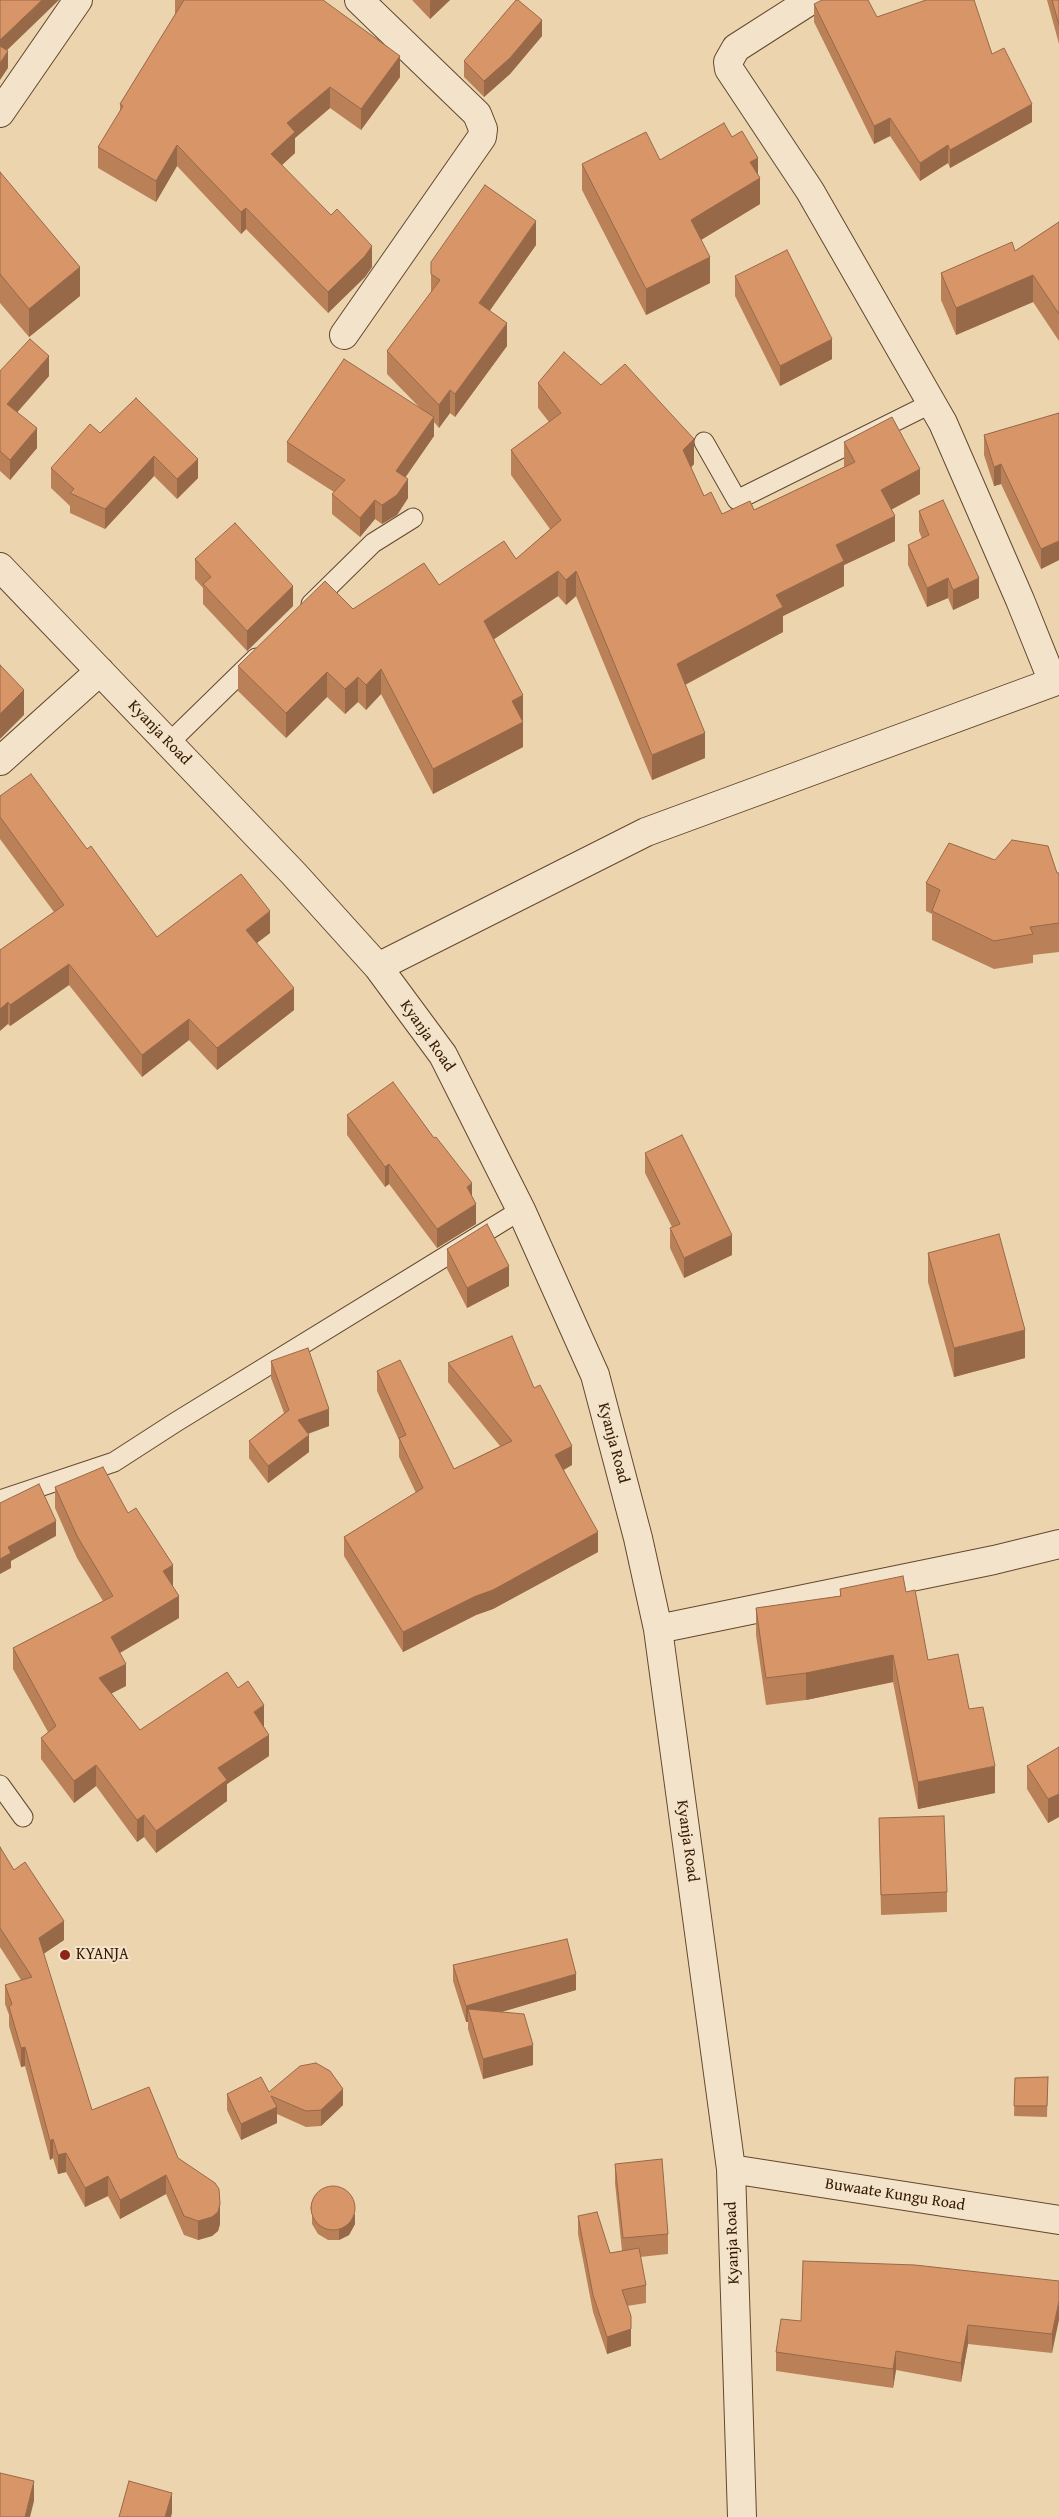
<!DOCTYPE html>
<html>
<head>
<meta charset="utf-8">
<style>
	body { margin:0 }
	canvas { display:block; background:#ecd4ae }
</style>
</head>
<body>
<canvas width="1059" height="2517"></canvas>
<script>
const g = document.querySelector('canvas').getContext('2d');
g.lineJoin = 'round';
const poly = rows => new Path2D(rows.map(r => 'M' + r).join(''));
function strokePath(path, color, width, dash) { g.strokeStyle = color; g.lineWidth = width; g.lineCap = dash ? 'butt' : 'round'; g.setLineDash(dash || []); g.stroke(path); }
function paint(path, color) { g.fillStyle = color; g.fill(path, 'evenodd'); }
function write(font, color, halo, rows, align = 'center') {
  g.font = font + ' "Gentium Book Plus",serif'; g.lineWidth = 4; g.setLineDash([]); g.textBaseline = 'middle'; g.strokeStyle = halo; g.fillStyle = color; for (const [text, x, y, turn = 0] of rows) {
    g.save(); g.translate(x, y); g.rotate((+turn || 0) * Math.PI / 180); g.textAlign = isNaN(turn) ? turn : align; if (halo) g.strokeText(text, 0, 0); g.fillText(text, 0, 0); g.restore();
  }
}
const service = poly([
	[704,442,737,500,932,403],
	[311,604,373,543,413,518],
	[169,743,256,658],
	[0,1500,114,1462,176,1422,521,1210],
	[0,1785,23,1817]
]);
const minor = poly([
	[811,0,736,48,728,62,729,69,810,191,943,423,1020,600,1053,682],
	[0,113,78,0],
	[344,335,482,137,483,129,477,114,359,0],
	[0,567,294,874,378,967,443,1055,521,1210,595,1375,638,1538,658,1629,731,2169,742,2517],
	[0,761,100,671],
	[378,967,646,832,1059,680],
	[658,1629,994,1560,1059,1544],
	[731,2169,1059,2220]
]);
const wall = poly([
	[175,0,323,0,400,77,361,130,330,108,295,138,295,153,282,165,372,267,365,277,328,313,246,229,241,234,177,166,156,202,98,168,98,147,120,112,120,104,176,14,175,14],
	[412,0,450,0,430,19],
	[1047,0,1059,0,1059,44],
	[814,4,877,17,992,54,1032,122,950,168,948,163,920,181,890,136,874,144,814,22],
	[542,36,510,74,484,97,464,77,464,61],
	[732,137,758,174,760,204,701,240,710,283,646,315,582,190,582,164,660,160],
	[0,172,80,296,29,337,0,303],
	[1059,222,1059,341,1033,302,956,335,941,300,941,273,1015,251],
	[536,245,490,310,507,346,455,417,450,413,439,428,434,422,434,436,405,477,408,498,397,515,382,524,375,519,360,537,332,514,332,494,334,492,287,462,287,442,420,408,387,374,387,351,431,293,431,262],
	[735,276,832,359,780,386,735,296],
	[0,371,49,376,17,412,37,448,10,480,0,471],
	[538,383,601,385,694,464,691,468,704,496,722,514,754,510,844,467,844,442,920,494,891,510,895,541,844,565,844,586,783,616,783,632,685,685,705,758,652,780,576,596,566,605,558,596,494,639,523,720,522,720,523,747,433,794,381,694,366,710,358,702,345,714,327,697,286,738,238,691,238,666,353,609,439,585,516,559,550,529,511,475,511,450,549,422,538,408],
	[136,398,198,478,177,499,154,476,105,529,70,513,70,506,51,488,51,468,100,433],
	[1059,413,1059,560,1041,569,1001,484,994,486,984,455,984,435],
	[919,511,979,598,953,610,948,598,927,607,908,565,908,545,922,539,919,531],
	[195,559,293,606,247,651,203,604,203,588,195,579],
	[0,796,87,849,157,937,270,933,257,943,294,1010,217,1070,189,1040,142,1077,69,985,10,1026,8,1024,0,950,54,912,0,839],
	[995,860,1057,873,1059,873,1059,952,1033,955,1033,963,994,969,932,940,932,914,926,911,926,883],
	[347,1115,476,1224,437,1248,389,1184,385,1187,347,1135],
	[645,1153,732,1255,684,1278,670,1248,670,1228,672,1227,645,1173],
	[447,1249,509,1286,467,1308,447,1269],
	[928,1253,1025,1358,954,1377,928,1282],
	[271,1361,329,1426,308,1434,309,1452,268,1483,249,1458,249,1441,284,1413,271,1378],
	[448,1363,534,1388,572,1465,564,1470,598,1552,493,1609,476,1615,403,1652,344,1556,344,1537,416,1493,399,1457,399,1440,377,1391,377,1371,454,1469,500,1446,448,1382],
	[55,1487,128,1513,173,1587,179,1618,120,1653,126,1686,111,1693,140,1730,264,1727,269,1756,227,1784,227,1801,156,1853,144,1837,137,1842,96,1786,74,1803,41,1759,41,1738,48,1732,13,1669,13,1648,103,1601,77,1558,55,1508],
	[840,1589,906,1592,928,1660,969,1709,995,1793,918,1809,893,1682,806,1700,766,1705,756,1635,756,1608,840,1596],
	[1059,1747,1059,1817,1048,1823,1027,1789,1027,1766],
	[879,1818,947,1892,947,1912,881,1915],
	[0,1847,14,1870,64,1940,43,1954,92,2110,178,2158,220,2224,218,2231,212,2236,198,2240,184,2235,166,2194,120,2219,108,2196,85,2207,66,2172,58,2174,53,2158,50,2160,25,2066,21,2067,9,2026,9,2015,5,2004,5,1985,21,1980,0,1947],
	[453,1965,576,1990,501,2012,533,2065,483,2079,468,2029,468,2022,466,2022,453,1981],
	[1048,2077,1047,2117,1014,2116,1015,2078],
	[269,2092,343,2105,321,2126,306,2127,277,2114,277,2123,241,2140,227,2110,227,2094],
	[615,2164,668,2234,668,2254,640,2257,646,2285,646,2303,627,2306,631,2346,607,2354,593,2312,578,2234,578,2216,610,2253,622,2251,615,2183],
	[312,2202,355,2224,349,2235,339,2240,328,2240,318,2234,312,2224],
	[1059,2281,1052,2353,968,2344,961,2382,896,2370,893,2388,776,2371,776,2352,801,2321]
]);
const shadedWall = poly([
	[42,0,59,0,0,57,0,40],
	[431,0,450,0,430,19,430,1],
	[542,20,542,36,510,74,484,97,484,81],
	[8,51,8,68,0,80,0,63],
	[400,56,400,77,361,130,361,109],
	[330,87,330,108,295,138,295,153,271,175,271,154,287,123],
	[1032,104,1032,122,950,168,950,150],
	[890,118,890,136,874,144,874,126],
	[177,145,177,166,156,202,156,181],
	[948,145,948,163,920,181,920,163],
	[758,158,758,179,760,178,760,204,691,246,691,220,750,162],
	[246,208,246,229,241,234,241,212],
	[536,221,536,245,479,326,479,303],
	[372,246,372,267,365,277,328,313,328,292],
	[710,257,710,283,646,315,646,289],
	[80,267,80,296,29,337,29,309],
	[1033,275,1033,302,956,335,956,308],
	[507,323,507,346,455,417,455,394],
	[832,339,832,359,780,386,780,366],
	[49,356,49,376,7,424,7,404],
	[450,390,450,413,439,428,439,405],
	[434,417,434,436,396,491,396,471],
	[37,428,37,448,10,480,10,460],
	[694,439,694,464,683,475,683,450],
	[154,456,154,476,105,529,105,509],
	[198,459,198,478,177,499,177,479],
	[1001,464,1001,484,994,486,994,467],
	[920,469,920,494,881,515,881,490],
	[408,479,408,498,397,515,382,524,382,505],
	[375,500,375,519,360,537,360,518],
	[895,516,895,541,844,565,844,586,783,616,783,632,677,689,677,664,776,595,836,545],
	[1059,541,1059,560,1041,569,1041,549],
	[558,571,558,596,484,646,484,621],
	[576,571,576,596,566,605,566,580],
	[948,578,948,598,927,607,927,588],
	[979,578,979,598,953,610,953,590],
	[293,586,293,606,247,651,247,631],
	[381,669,381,694,366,710,366,685],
	[327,672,327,697,286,738,286,713],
	[358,677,358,702,345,714,345,689],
	[24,690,24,715,0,739,0,714],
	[523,695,523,720,512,725,512,701],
	[523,722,523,747,433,794,433,769],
	[705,733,705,758,652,780,652,755],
	[270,911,270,933,246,951,246,930],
	[69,964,69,985,10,1026,10,1005],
	[294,988,294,1010,217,1070,217,1048],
	[8,1002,8,1024,0,1031,0,1009],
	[189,1019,189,1040,142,1077,142,1055],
	[389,1164,389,1184,385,1187,385,1167],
	[472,1183,472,1203,467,1187],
	[476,1204,476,1224,437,1248,437,1229],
	[732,1235,732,1255,684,1278,684,1258],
	[509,1266,509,1286,467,1308,467,1288],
	[1025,1330,1025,1358,954,1377,954,1348],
	[329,1409,329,1426,298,1437,298,1420],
	[309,1435,309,1452,268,1483,268,1466],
	[572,1446,572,1465,555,1474,555,1455],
	[56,1521,56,1536,11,1561,11,1568,0,1574,0,1559,8,1547],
	[598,1532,598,1552,493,1609,476,1615,403,1652,403,1632],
	[173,1565,173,1587,163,1571],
	[179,1596,179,1618,111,1658,111,1637],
	[893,1655,893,1682,806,1700,806,1673],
	[126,1664,126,1686,99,1700,99,1678],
	[264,1705,264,1727,254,1734,254,1712],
	[269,1735,269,1756,227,1784,227,1801,156,1853,156,1831,218,1768],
	[96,1765,96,1786,74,1803,74,1781],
	[995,1766,995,1793,918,1809,918,1782],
	[1059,1794,1059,1817,1048,1823,1048,1799],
	[144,1815,144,1837,137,1842,137,1820],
	[64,1921,64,1940,39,1957,39,1938],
	[576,1974,576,1990,471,2021,468,2009,468,2022,466,2022,466,2006],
	[533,2045,533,2065,483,2079,483,2059],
	[25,2047,25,2066,21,2067,21,2048],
	[343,2089,343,2105,321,2126,321,2110],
	[277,2107,277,2123,241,2140,241,2124],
	[53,2139,53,2158,50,2160,50,2141],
	[66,2153,66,2172,58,2174,58,2155],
	[166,2175,166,2194,120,2219,120,2200],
	[108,2176,108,2196,85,2207,85,2188],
	[220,2204,220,2224,218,2231,212,2236,198,2240,198,2221],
	[355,2214,355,2224,349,2235,339,2240,339,2230],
	[1059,2301,1059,2320,1052,2353,1052,2334],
	[968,2325,968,2344,961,2382,961,2363],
	[631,2329,631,2346,607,2354,607,2337],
	[896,2351,896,2370,893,2388,893,2369],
	[34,2481,34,2501,30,2517,25,2517],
	[172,2493,172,2513,171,2517,165,2517]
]);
const building = poly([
	[0,0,42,0,0,40,0,0],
	[184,0,323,0,400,56,361,109,330,87,287,123,295,132,271,154,331,215,337,209,372,246,365,256,328,292,246,208,241,212,177,145,156,181,98,147,123,106,120,104,184,0],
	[516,0,518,0,542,20,510,58,484,81,464,61,516,0],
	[822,0,868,0,877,17,926,0,974,0,992,54,1004,48,1032,104,950,150,948,145,920,163,890,118,874,126,814,4,822,0],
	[1052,0,1059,0,1059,25,1052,0],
	[0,46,8,51,0,63,0,46],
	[724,123,732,137,742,131,758,158,750,162,760,178,691,220,710,257,646,289,582,164,646,132,660,160,724,123],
	[0,172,80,267,29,309,0,274,0,172],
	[485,185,536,221,479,303,507,323,455,394,450,390,439,405,387,351,440,280,431,274,431,262,485,185],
	[1059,222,1059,314,1033,275,956,308,941,273,1012,242,1015,251,1059,222],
	[787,250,832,339,780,366,735,276,787,250],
	[30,339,49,356,7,404,37,428,10,460,0,451,0,371,30,339],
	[564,352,601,385,625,364,694,439,683,450,704,496,711,492,722,514,750,501,754,510,855,462,844,442,892,417,920,469,881,490,895,516,836,545,844,561,776,595,783,607,677,664,705,733,652,755,576,571,566,580,558,571,484,621,523,695,512,701,523,722,433,769,381,669,366,685,358,677,345,689,327,672,286,713,238,666,325,581,353,609,424,563,439,585,504,541,516,559,561,520,511,450,561,413,538,383,564,352],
	[344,359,434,417,396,471,408,479,397,495,382,505,375,500,360,518,332,494,345,480,287,442,344,359],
	[136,398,198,459,177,479,154,456,105,509,70,493,74,489,51,468,90,424,100,433,136,398],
	[1059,413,1059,541,1041,549,1001,464,994,467,984,435,1059,413],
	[943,500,979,578,953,590,948,578,927,588,908,545,929,535,919,511,943,500],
	[235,523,293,586,247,631,203,584,211,577,195,559,235,523],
	[0,665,24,690,0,714,0,665],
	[31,774,87,849,91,846,157,937,241,874,270,911,246,930,294,988,217,1048,189,1019,142,1055,69,964,10,1005,8,1002,0,1009,0,950,64,905,0,817,0,796,31,774],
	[1012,840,1048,846,1057,873,1059,873,1059,923,1030,927,1033,934,994,941,932,911,940,890,926,883,949,843,995,860,1012,840],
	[393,1082,434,1138,436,1137,472,1183,467,1187,476,1204,437,1229,389,1164,385,1167,347,1115,393,1082],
	[682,1135,732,1235,684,1258,670,1228,680,1224,645,1153,682,1135],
	[487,1224,509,1266,467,1288,447,1249,487,1224],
	[999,1234,1025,1330,954,1348,928,1253,999,1234],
	[512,1336,534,1388,540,1385,572,1446,555,1455,598,1532,493,1590,476,1596,403,1632,344,1537,423,1488,399,1438,406,1435,377,1371,400,1360,454,1469,512,1441,448,1363,512,1336],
	[308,1348,329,1409,298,1420,309,1435,268,1466,249,1441,289,1410,271,1361,308,1348],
	[103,1467,128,1513,136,1508,173,1565,163,1571,179,1596,111,1637,126,1664,99,1678,140,1730,227,1672,238,1688,248,1681,264,1705,254,1712,269,1735,218,1768,227,1780,156,1831,144,1815,137,1820,96,1765,74,1781,41,1738,56,1726,13,1648,113,1596,77,1536,55,1487,103,1467],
	[39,1484,56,1521,8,1547,11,1553,0,1559,0,1503,39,1484],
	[903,1576,906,1592,915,1590,928,1660,958,1654,969,1709,983,1707,995,1766,918,1782,893,1655,806,1673,766,1678,756,1608,841,1596,840,1589,903,1576],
	[1059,1747,1059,1794,1048,1799,1027,1766,1059,1747],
	[944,1816,947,1892,881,1895,879,1818,944,1816],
	[0,1847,14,1870,25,1862,64,1921,39,1938,92,2110,149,2087,178,2158,215,2183,219,2189,220,2204,218,2212,212,2217,198,2221,184,2216,166,2175,120,2200,108,2176,85,2188,66,2153,58,2155,53,2139,50,2141,25,2047,21,2048,9,2007,12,2004,5,1985,32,1977,0,1928,0,1847],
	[567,1939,576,1974,466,2006,453,1965,567,1939],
	[468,2009,524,2014,533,2045,483,2059,468,2009],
	[316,2063,330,2071,343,2089,321,2110,306,2111,271,2096,277,2107,241,2124,227,2094,261,2077,269,2092,300,2066,316,2063],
	[1048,2077,1047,2106,1014,2106,1015,2078,1048,2077],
	[662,2159,668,2234,623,2238,615,2164,662,2159],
	'311 2208a22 22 0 1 1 44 0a22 22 0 1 1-44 0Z',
	[597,2212,610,2253,639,2248,646,2285,622,2290,631,2316,631,2329,607,2337,593,2295,578,2216,597,2212],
	[803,2261,915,2265,1059,2281,1059,2301,1052,2334,968,2325,961,2363,896,2351,893,2369,776,2352,781,2319,801,2321,803,2261],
	[0,2473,34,2481,25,2517,0,2517,0,2473],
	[129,2481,172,2493,165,2517,119,2517,129,2481]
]);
const markers = [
	[65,1955,6,"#8f2418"]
];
const streetNames = [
	["Kyanja Road",159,733,46],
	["Kyanja Road",427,1036,55],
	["Kyanja Road",613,1443,75],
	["Kyanja Road",687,1841,82],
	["Buwaate Kungu Road",895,2195,9],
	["Kyanja Road",733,2243,-92]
];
const poiNames = [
	["KYANJA",76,1955]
];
strokePath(service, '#63482d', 21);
strokePath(minor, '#63482d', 30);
strokePath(service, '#f3e3ca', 19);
strokePath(minor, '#f3e3ca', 28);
paint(wall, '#ba8159');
paint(shadedWall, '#976949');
paint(building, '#d89668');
strokePath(building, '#976949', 1);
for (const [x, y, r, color] of markers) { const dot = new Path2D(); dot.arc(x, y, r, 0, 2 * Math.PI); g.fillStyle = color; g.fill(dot); strokePath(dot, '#f3e3ca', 2); }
write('16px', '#351a02', '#f3e3ca', streetNames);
write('16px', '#351a02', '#f3e3ca', poiNames, 'left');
</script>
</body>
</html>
